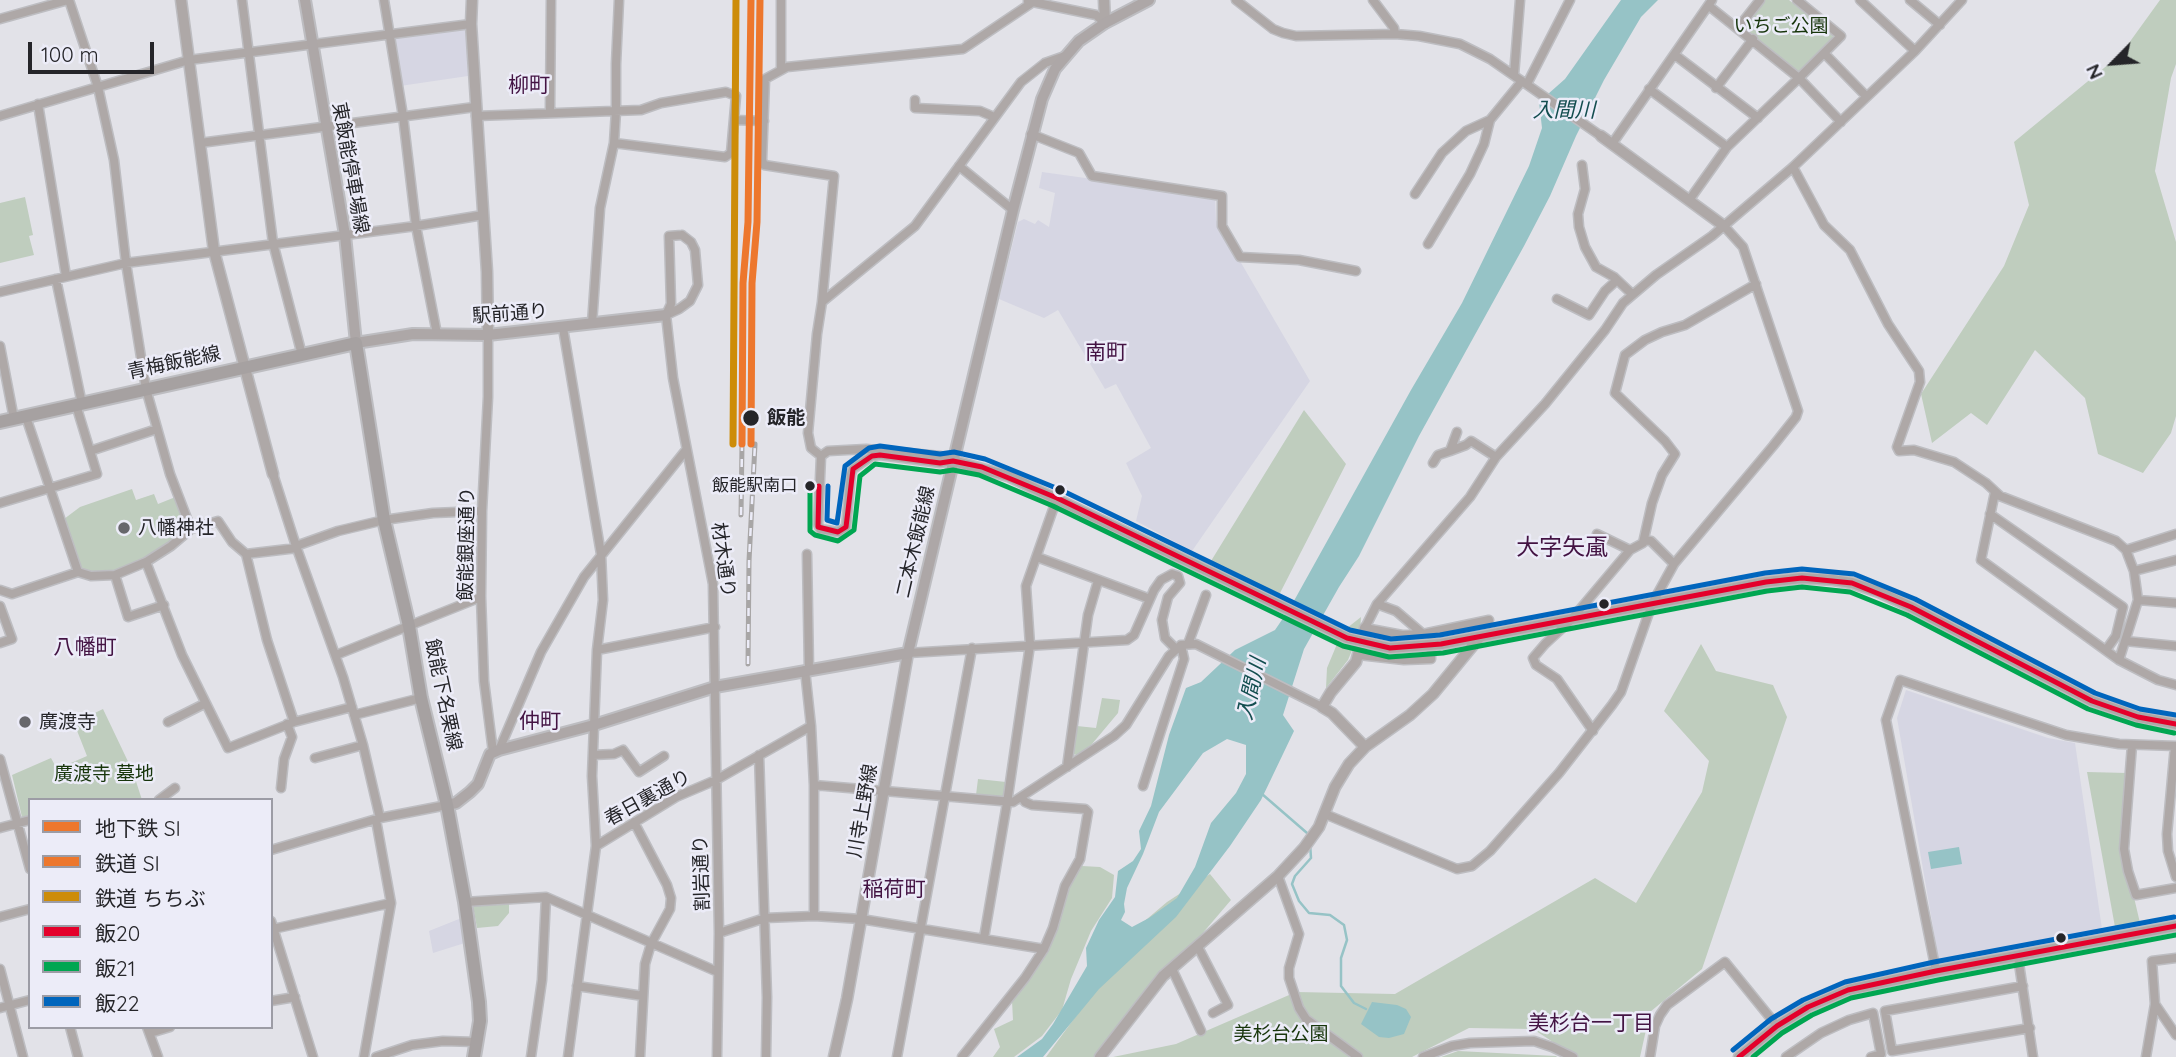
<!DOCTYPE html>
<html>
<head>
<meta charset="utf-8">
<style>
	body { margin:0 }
	#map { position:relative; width:2176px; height:1057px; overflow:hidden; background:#e2e2e8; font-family:Quicksand,"Noto Sans JP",sans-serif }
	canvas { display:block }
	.legend { position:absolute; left:28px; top:798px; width:245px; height:231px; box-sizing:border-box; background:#ececf8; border:2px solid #9c9ca5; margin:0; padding:9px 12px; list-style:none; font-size:21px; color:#252529 }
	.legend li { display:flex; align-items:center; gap:14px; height:35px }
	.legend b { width:35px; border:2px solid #9c9ca5 }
	.north { position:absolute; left:2078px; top:28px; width:70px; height:70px; -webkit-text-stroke:5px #ececf8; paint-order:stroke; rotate:245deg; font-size:19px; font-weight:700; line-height:28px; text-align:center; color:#252529 }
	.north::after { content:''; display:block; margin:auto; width:24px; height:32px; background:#252529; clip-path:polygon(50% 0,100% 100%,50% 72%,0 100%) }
	.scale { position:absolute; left:28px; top:42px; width:126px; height:32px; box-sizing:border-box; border:4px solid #252529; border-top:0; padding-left:9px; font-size:21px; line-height:24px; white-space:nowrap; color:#252529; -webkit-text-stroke:5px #ececf8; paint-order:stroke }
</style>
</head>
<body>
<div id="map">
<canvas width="2176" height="1057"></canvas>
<ul class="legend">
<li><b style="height:9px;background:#ed772d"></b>地下鉄 SI</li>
<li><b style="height:9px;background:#ed772d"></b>鉄道 SI</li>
<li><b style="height:9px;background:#cd8c08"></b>鉄道 ちちぶ</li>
<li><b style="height:9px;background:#e4002b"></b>飯20</li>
<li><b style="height:9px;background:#00a651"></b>飯21</li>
<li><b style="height:9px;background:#0065bd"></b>飯22</li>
</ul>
<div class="north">N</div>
<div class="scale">100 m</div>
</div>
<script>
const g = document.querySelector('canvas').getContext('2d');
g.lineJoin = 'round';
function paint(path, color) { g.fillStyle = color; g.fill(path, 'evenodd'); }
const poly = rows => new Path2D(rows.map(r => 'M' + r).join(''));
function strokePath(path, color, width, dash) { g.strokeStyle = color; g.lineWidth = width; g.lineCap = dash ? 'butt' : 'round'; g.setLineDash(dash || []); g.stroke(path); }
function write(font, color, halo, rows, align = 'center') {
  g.font = font + ' Quicksand,"Noto Sans JP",sans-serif'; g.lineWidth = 5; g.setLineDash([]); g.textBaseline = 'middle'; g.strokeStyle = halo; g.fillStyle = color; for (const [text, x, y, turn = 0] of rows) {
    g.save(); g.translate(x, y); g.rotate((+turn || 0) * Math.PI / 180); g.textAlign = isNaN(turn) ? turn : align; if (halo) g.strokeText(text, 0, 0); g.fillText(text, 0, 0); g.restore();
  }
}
const built = poly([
	[466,28,468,76,400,86,392,38],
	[1042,172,1215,196,1216,220,1310,381,1192,551,1136,521,1142,496,1126,463,1151,448,1116,384,1105,389,1058,310,1044,318,999,299,1018,222,1024,219,1035,224,1038,220,1049,227,1055,193,1039,188],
	[1906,690,2048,738,2075,743,2102,929,1939,962,1897,718],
	[464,917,468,942,433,953,429,931]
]);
const green = poly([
	[1764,0,1789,0,1835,38,1801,74,1743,27],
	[2160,0,2176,0,2176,64,2171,78,2155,171,2176,242,2176,416,2171,433,2143,473,2098,454,2085,398,2035,350,1987,425,1971,413,1932,443,1921,394,2004,266,2029,205,2014,142,2121,54],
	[25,197,33,235,29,236,34,255,0,263,0,203],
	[1304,410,1346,464,1279,595,1211,561],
	[132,489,136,500,154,494,158,504,178,496,191,529,171,546,115,575,78,572,60,522,80,507],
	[1361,617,1360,631,1348,660,1326,688,1327,668,1342,632],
	[1701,644,1716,671,1773,685,1787,717,1702,969,1650,1012,1640,1057,1576,1057,1533,1029,1469,1028,1412,1057,1113,1057,1176,1044,1296,992,1395,994,1595,878,1636,903,1702,792,1709,761,1664,711],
	[1102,698,1120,700,1118,713,1092,744,1078,755,1071,754,1077,726,1096,728],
	[103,709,133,772,142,800,30,800,30,815,22,817,12,775,51,758,57,769,87,756,74,723],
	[2087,772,2127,773,2122,846,2140,923,2115,927],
	[978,779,1006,782,1005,798,976,795],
	[1082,866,1100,867,1114,875,1112,898,1091,931,1071,979,1062,1010,1042,1036,1014,1057,993,1057,1000,1047,994,1029,1013,1020,1012,1001,1050,947,1068,887],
	[1210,874,1231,900,1097,1057,1046,1057,1095,990,1134,930,1167,902],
	[509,902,509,913,498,926,477,928,473,906],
	[1458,1051,1556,1056,1557,1057,1441,1057]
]);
const water = poly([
	[1621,0,1658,0,1641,17,1604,80,1576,136,1550,196,1524,246,1419,436,1359,556,1339,587,1304,649,1283,715,1294,731,1261,800,1230,846,1176,917,1099,989,1043,1057,1017,1057,1042,1039,1053,1024,1087,966,1086,948,1099,920,1115,897,1118,871,1133,861,1141,849,1139,831,1151,806,1169,735,1186,688,1201,682,1235,650,1275,630,1290,608,1411,390,1462,303,1529,166,1542,128,1539,102,1565,79],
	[1227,739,1246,745,1246,774,1236,793,1211,823,1195,867,1177,898,1149,918,1132,927,1121,920,1125,912,1124,904,1127,888,1143,854,1159,812,1203,753],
	[1959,847,1962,864,1931,869,1928,852],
	[1372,1002,1397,1005,1406,1009,1411,1017,1404,1034,1389,1038,1379,1037,1361,1024]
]);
const stream = poly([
	[1262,794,1307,833,1308,836],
	[1310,843,1311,858,1295,876,1292,884,1299,901,1309,913,1330,915,1344,925,1347,940,1341,958,1341,986,1354,1003,1366,1009]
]);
const minor = poly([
	[69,0,98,87,114,160,126,263,146,389,170,474,191,529],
	[242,0,273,243,302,355],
	[384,0,403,116,416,226,437,334],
	[1236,0,1273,29,1283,33,1296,36,1395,34,1419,36,1460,44,1490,59,1601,136],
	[1373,0,1394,28,1395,34],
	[1797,0,1841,36,1799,78,1841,122],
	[1860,0,1915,51],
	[1910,0,1940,25],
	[1028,1,1096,15,1105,23],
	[0,19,68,0],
	[1738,28,1760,0],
	[1824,53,1866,96],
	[1675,55,1758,118],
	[781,70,781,0],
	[1514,75,1520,0],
	[1527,84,1570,0],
	[1716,88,1753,39],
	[1649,89,1727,147],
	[915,100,915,108,980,111,994,117],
	[38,104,66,276],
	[550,112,551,0],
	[0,116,189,60,471,24],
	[476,116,641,110,661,103,726,92,736,96,731,153,725,157,614,143],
	[734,120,764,121],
	[1031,134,1079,153,1092,176,1222,196,1222,226,1240,257,1299,260,1356,271],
	[200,143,475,107],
	[1612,144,1712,0],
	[1582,165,1585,189,1578,214,1579,227,1585,247,1596,267,1614,277,1632,294],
	[959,166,1013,210],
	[1793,167,1824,225,1850,250,1888,324,1919,371,1920,382,1897,447,1899,451,1914,450,1954,462,1986,483,2000,496,2116,541,2126,550,2134,571,2138,600,2119,660],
	[1415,194,1442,153,1466,131,1490,120,1522,81],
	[1690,199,1727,147,1799,78,1709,6],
	[682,235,691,242,695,250,698,285,690,301,679,309,666,315,671,304,669,236,682,235],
	[1428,244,1470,174,1484,144,1490,120],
	[56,279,82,404],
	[0,292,126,263,416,226,483,215],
	[1557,299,1589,315,1605,291,1617,280],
	[822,302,834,176,764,165,762,160,765,79,787,67,963,49,1033,2],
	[666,315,673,378,713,584,719,933,717,1057],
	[592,324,600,208,614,143,616,111,616,64,619,0],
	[563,328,601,554,603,600,597,650,592,776,596,846,568,1057],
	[488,335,488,397,482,511,481,597,484,681,493,752],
	[0,346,14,419],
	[26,417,78,572,91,576,115,575,146,562,171,546,191,529,218,521,232,542,246,554,267,640,294,722,352,707],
	[866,449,940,456,953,461,940,463,880,455,872,456,853,469,851,474,846,527,838,532,820,529,818,524,821,456,828,451,866,449],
	[90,451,157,429],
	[1450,451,1466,445,1471,441,1496,457],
	[821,456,811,448,808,433,817,334,822,302,915,226,1021,82,1045,63,1065,56],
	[1433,463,1438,455,1450,451,1457,432],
	[273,474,296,546,343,677,363,745,380,818],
	[1995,492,1981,560,2119,660,2158,680,2176,685],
	[0,503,97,474,76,405],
	[1990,514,2123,607,2116,636,2106,650],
	[1597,534,1630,550],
	[1645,540,1651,541,1674,564],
	[296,546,338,531,384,520,433,513,482,511],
	[2126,550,2176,534],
	[246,554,297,548],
	[807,554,809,670],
	[1037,557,1150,599],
	[146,562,182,655,228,748,294,722],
	[2134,571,2176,560],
	[115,575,128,617,164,605],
	[0,590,12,594,78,572],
	[2138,600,2176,603],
	[1377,604,1396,611,1423,634],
	[0,606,12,639,0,643],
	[1489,620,1423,634,1402,635,1365,628,1377,604,1470,497,1496,457,1545,404,1605,330,1623,303,1656,275,1712,236,1793,167,1915,51,1962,0],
	[2125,641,2176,646],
	[1188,644,1206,595],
	[597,650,715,627],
	[908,653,1127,640,1134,635,1154,590,1161,580,1172,574,1178,576,1180,583,1168,597,1162,620,1165,638,1176,649],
	[336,655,481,597],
	[1359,655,1404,660,1431,659,1431,640],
	[805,670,811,726,814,785,814,916],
	[354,715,421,698],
	[168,722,204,704],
	[1593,731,1557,679,1536,665,1533,658,1545,644,1571,620,1630,550,1643,543,1652,503,1662,475,1675,454,1665,441,1615,393,1625,355,1645,340,1662,332,1685,325,1756,284],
	[2132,745,2124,849,2128,871,2136,895,2176,888],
	[2175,746,2167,834,2168,851,2176,877],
	[499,750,541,652,584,577,686,450],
	[593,755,614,754,623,750,639,772,664,756],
	[759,755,767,997,766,1057],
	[315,758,363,745],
	[0,759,30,869],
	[1067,767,1088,615,1098,581],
	[814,785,1013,802,1114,736,1126,725,1169,656,1181,645,1196,644,1322,707],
	[1143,786,1184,659,1181,645],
	[281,788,284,759,292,737,287,724],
	[159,800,175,788],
	[1325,814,1457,869,1472,866,1490,851,1559,773,1612,705,1621,692,1652,604,1674,564,1773,446,1796,417,1798,411,1743,247,1724,226],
	[634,822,667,885,671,898,670,909,651,944,645,964,640,1057],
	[0,828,30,820],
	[596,846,676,797,716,780,811,726],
	[271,850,380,818,447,805],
	[1278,876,1299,934,1289,968,1289,978,1299,1008,1306,1019,1358,1057],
	[465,902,546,897,718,972],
	[0,917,30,909],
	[271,921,313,1057],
	[273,929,391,903],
	[719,933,765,918,814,916,861,919,1044,949],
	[984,938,1007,803,1030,645,1026,586,1057,498],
	[1198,947,1228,1005,1213,1013],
	[2018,957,2033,1057],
	[0,969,23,1057],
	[1172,969,1201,1031],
	[1936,971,1886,720,1900,680,2066,735,2119,744,2176,746],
	[577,986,643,996],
	[2023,986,1885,1011,1892,1051,2030,1028],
	[271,1001,295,997],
	[2155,1004,2176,1035],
	[0,1008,30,1000],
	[70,1027,78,1057],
	[147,1027,158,1057],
	[150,1033,170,1027],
	[364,1057,391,903,376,820],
	[376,1057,412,1045,443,1041,477,1042],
	[531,1057,542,980,546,897],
	[897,1057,972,648],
	[962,1057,1025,978,1044,949,1053,928,1065,886,1080,859,1088,812,1085,809,1032,805,1025,802,1022,797],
	[1423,1057,1452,1046,1470,1043,1534,1041,1552,1047,1573,1057],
	[1650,1057,1655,1026,1660,1015,1667,1005,1725,962,1777,1026],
	[1786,1057,1821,1033,1849,1020,1873,1013,1881,1054,1871,1057],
	[2146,1057,2155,1004,2152,961,2176,958]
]);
const tertiary = poly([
	[181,0,214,251,273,474],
	[472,0,471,24,487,272,488,335],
	[1104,0,1105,23],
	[1601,136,1724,226],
	[953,461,1008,476,1206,570],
	[1441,644,1766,582,1802,578,1833,580,1852,583,1879,592,1911,607,2092,701,2138,717,2176,724],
	[1365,747,1332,713,1322,707,1331,692,1356,662,1365,628],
	[834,1057,847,999,908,653],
	[1100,1057,1163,976,1278,876,1304,848,1319,827,1335,787,1349,764,1365,747,1410,715,1433,694,1479,638],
	[1739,1057,1777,1026,1808,1007,1848,990,1936,971,2176,926]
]);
const secondary = poly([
	[305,0,345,235,356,343,413,334,488,335,666,315],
	[447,805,456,803,470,792,478,784,490,754,499,750,594,725,715,687,908,653,1013,210,1042,99,1055,69,1079,41,1105,23,1149,0]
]);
const primary = poly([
	[0,422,356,343,384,520,409,626,421,698,447,805,465,902,479,1002,480,1021,474,1057]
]);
const rail = poly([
	[741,515,742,444],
	[748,664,749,561,755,444]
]);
const tertiaryBridge = poly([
	[1206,570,1347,638,1390,648,1441,644]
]);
const bus1 = poly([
	[819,486,818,527,838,532,846,527,853,469,872,456,880,455,940,463,953,461,982,467,1057,498,1347,638,1390,648,1441,644,1766,582,1802,578,1852,583,1911,607,2092,701,2138,717,2176,724],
	[1739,1057,1777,1026,1808,1007,1848,990,1936,971,2176,926]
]);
const bus2 = poly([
	[810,486,810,531,815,535,838,541,854,530,860,476,875,464,940,472,953,470,979,475,1053,506,1343,646,1389,657,1443,653,1767,591,1802,587,1850,592,1907,615,2088,709,2136,725,2174,733],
	[1753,1057,1782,1033,1812,1015,1851,998,1938,980,2176,935]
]);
const bus3 = poly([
	[828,486,827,520,837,523,845,466,869,448,880,446,940,454,954,452,985,459,1061,490,1350,630,1391,639,1440,635,1765,573,1802,569,1854,574,1915,599,2095,693,2140,709,2176,715],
	[1733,1050,1771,1019,1803,1000,1845,982,1934,962,2174,917]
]);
const rail1 = poly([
	[751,444,752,283,757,222,760,0]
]);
const rail2 = poly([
	[733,444,736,0]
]);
const metro1 = poly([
	[742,444,743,283,748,222,751,0]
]);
const markers = [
	[751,418,9,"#252529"],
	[810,486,6,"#252529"],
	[1060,490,6,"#252529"],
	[124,528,7,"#67676c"],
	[1604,604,6,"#252529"],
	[25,722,7,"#67676c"],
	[2061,938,6,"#252529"]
];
const busNames = [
	["飯能駅南口",797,486]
];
const parkNames = [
	["いちご公園",1781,26],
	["廣渡寺 墓地",104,774],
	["美杉台公園",1281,1034]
];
const streetNames = [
	["東飯能停車場線",350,168,80],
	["駅前通り",510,314,-4],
	["青梅飯能線",174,363,-12],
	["二本木飯能線",916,542,-77],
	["飯能銀座通り",467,544,-89],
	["材木通り",723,560,82],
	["飯能下名栗線",443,695,78],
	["春日裏通り",648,798,-29],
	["川寺上野線",863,811,-80],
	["割岩通り",702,873,-92]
];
const stopNames = [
	["飯能",767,418]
];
const poiNames = [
	["八幡神社",138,528],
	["廣渡寺",39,722]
];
const neighbourhoodNames = [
	["柳町",529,86],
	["南町",1106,353],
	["八幡町",85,648],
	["仲町",540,722],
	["稲荷町",894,890],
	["美杉台一丁目",1591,1024]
];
const waterNames = [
	["入間川",1564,111],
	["入間川",1252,689,-77]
];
const quarterNames = [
	["大字矢颪",1562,548]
];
paint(built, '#d6d6e3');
paint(green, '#bfcdbe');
paint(water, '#96c3c6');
strokePath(stream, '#96c3c6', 2.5);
strokePath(minor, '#bdbdc1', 11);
strokePath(tertiary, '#bdbdc1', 13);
strokePath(secondary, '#bdbdc1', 14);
strokePath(primary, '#bdbdc1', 16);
strokePath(minor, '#aea8a7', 8);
strokePath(tertiary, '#aea8a7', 10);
strokePath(secondary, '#ada7a7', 10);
strokePath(primary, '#a6a1a1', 12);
strokePath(rail, '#a8a6a6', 5);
strokePath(rail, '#ececf8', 2.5, [8]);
strokePath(tertiaryBridge, '#bdbdc1', 13, []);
strokePath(tertiaryBridge, '#aea8a7', 10);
strokePath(bus1, '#e4002b', 5);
strokePath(bus2, '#00a651', 5);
strokePath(bus3, '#0065bd', 5);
strokePath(rail1, '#ed772d', 7);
strokePath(rail2, '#cd8c08', 7);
strokePath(metro1, '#ed772d', 7);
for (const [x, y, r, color] of markers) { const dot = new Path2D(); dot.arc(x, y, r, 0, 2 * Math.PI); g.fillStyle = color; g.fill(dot); strokePath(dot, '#ececf8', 2.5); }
write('17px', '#252529', '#ececf8', busNames, 'right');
write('19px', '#17350b', '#ececf8', parkNames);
write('19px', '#252529', '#ececf8', streetNames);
write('bold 19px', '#252529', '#ececf8', stopNames, 'left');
write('19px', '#252529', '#ececf8', poiNames, 'left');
write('21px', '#431343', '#ececf8', neighbourhoodNames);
write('italic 21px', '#144e50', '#ececf8', waterNames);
write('23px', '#431343', '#ececf8', quarterNames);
</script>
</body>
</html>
